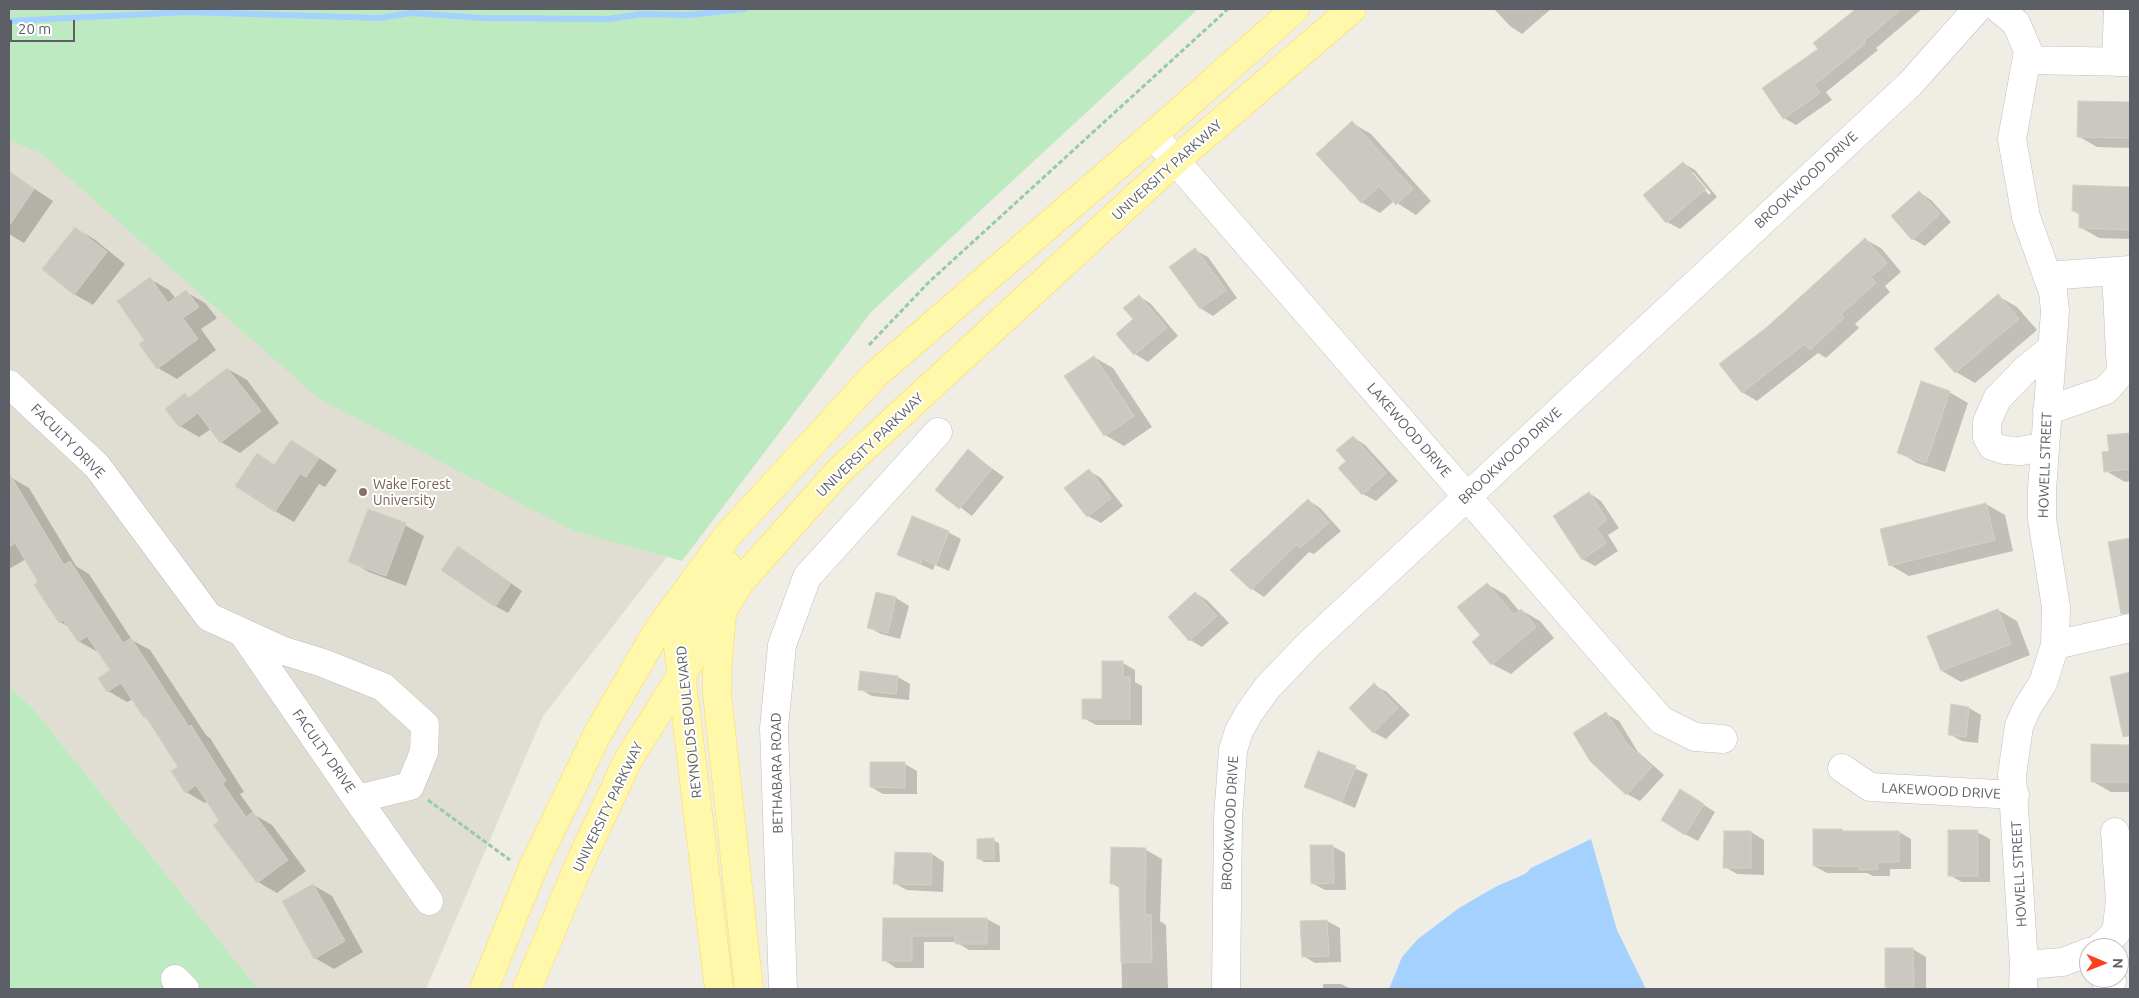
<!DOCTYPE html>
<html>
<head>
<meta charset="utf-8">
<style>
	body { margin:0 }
	#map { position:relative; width:2139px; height:998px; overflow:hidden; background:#f0eee4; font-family:Ubuntu,sans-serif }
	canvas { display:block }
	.frame { position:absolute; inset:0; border:10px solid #5c5f66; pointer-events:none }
	.north { position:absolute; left:2079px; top:938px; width:50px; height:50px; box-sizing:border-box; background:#fff; border:1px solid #bebfc2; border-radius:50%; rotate:91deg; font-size:14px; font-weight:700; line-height:20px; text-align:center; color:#5c5f66 }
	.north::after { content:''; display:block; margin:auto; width:18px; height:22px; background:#fb411e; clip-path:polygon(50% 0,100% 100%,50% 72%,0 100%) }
	.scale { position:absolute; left:10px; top:20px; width:65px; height:22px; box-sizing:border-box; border:2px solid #5c5f66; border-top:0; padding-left:6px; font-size:15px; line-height:18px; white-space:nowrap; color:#5c5f66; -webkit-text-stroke:4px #fff; paint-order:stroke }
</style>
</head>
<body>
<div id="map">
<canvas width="2139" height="998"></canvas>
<div class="frame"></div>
<div class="north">N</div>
<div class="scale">20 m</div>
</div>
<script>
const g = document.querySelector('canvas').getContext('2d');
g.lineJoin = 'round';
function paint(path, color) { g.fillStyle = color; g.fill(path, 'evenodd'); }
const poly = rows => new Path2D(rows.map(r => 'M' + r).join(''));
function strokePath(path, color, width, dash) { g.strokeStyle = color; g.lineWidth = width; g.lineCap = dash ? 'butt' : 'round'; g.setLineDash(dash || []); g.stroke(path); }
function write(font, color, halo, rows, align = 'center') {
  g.font = font + ' Ubuntu,sans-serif'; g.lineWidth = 4; g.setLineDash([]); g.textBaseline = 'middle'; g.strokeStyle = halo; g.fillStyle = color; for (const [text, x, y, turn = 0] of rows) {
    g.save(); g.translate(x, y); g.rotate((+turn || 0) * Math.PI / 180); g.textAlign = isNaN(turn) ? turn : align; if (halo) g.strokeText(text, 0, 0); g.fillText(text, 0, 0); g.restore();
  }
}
const education = poly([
	[9,9,868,298,543,716,426,989,258,989,32,707,9,686]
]);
const green = poly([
	[9,9,1198,9,871,312,682,561,574,531,318,398,42,154,9,140],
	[9,686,32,707,258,989,9,989]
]);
const water = poly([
	[1591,839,1617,930,1646,989,1389,989,1402,957,1418,939,1459,908,1497,886,1525,874,1531,868]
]);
const shadow = poly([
	[1494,9,1551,9,1522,34,1510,26],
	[1856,9,1922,9,1876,48,1878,50,1826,92,1832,100,1796,125,1784,118,1820,50,1815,43],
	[2079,102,2130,103,2130,148,2097,147,2078,136],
	[1352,123,1371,134,1431,201,1416,215,1394,201,1380,213,1361,202],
	[1683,163,1695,170,1717,197,1680,229,1667,222],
	[1689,172,1693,172,1711,193,1709,195],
	[9,172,53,201,24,243,9,234],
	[2074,186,2130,188,2130,239,2099,238,2080,227,2081,215,2073,211],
	[1919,192,1931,200,1951,222,1925,246,1913,239],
	[75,228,94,239,125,264,93,305,74,294],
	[1866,240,1881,248,1901,272,1885,286,1890,292,1855,324,1859,328,1826,358,1818,353,1757,401,1742,392,1768,328],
	[1195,250,1208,257,1237,298,1213,316,1200,308],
	[150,279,169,290,176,299,186,292,205,303,217,318,201,329,216,350,177,379,158,368,146,340],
	[1139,296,1151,304,1178,336,1148,362,1135,354,1118,334,1135,319],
	[1998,296,2017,307,2037,330,1975,383,1956,372,1936,349],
	[1094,357,1113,368,1152,427,1124,446,1105,435],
	[228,369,247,380,279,423,240,453,221,442,211,429,199,437,180,426,167,409,185,395,190,398],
	[1949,392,1968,403,1945,472,1917,463,1898,452],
	[2130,434,2130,481,2125,482,2106,471,2110,452,2108,437],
	[1353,437,1365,445,1398,481,1376,501,1363,494,1340,468,1347,461],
	[968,451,1004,477,972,516,937,490],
	[310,452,337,470,325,487,319,484,294,522,275,511,257,454,275,465],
	[1089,471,1101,478,1123,506,1101,523,1088,516,1066,489],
	[10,477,29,488,76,566,89,574,132,640,150,650,206,735,210,738,244,792,240,794,255,815,272,825,306,871,277,893,258,882,208,801,205,803,186,792,180,768,150,720,145,717,133,699,127,702,108,691,100,678,112,670,99,651,98,652,78,641,69,627,60,622,26,559,9,569],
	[1589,493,1601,501,1619,528,1608,535,1618,551,1595,566,1582,559],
	[1308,500,1320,508,1341,531,1314,554,1309,552,1264,597,1252,589],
	[1986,504,2005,515,2013,551,1909,576,1890,565],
	[369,511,405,525,424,536,406,586,369,572,350,561],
	[948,532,961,539,949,571,935,565,933,570,899,555],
	[2130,539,2130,591,2117,583,2110,543],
	[471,555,522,591,508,613,495,606],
	[1487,584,1506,595,1520,612,1521,610,1540,621,1554,638,1511,674,1492,664,1482,635],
	[1196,593,1208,601,1229,623,1202,647,1190,640],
	[876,594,896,598,909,606,900,639,881,634,868,627],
	[1998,610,2017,621,2030,655,1961,682,1942,671],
	[1123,663,1135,670,1135,682,1142,686,1142,725,1096,725,1083,718,1103,701],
	[862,672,898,677,910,684,909,700,872,696,860,689],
	[1374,685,1387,692,1410,715,1386,739,1373,732],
	[1969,708,1981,715,1978,743,1962,741,1949,734],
	[1606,714,1619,721,1638,752,1664,775,1640,801,1627,794],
	[2093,745,2130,746,2130,792,2111,792,2092,781],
	[1319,753,1368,774,1355,808,1306,787],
	[905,764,917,771,917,794,883,794,871,787],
	[1693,798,1715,812,1698,841,1685,834],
	[1842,830,1847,833,1899,832,1911,839,1911,869,1890,869,1890,876,1873,876,1867,873,1827,873,1814,866],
	[1751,832,1764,840,1764,875,1737,874,1725,867],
	[1977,832,1990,839,1990,882,1962,882,1949,875],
	[993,840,999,843,1000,862,984,862,978,858],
	[1332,846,1345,853,1346,890,1325,890,1312,883],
	[1112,849,1146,850,1162,859,1160,921,1166,925,1168,989,1122,989,1120,888,1111,883],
	[932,854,944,862,943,892,907,890,894,883],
	[313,885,332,896,363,952,334,969,315,958],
	[884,919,987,919,1000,926,1000,950,969,950,956,942,924,942,924,968,896,968,884,960],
	[1327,921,1340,928,1341,962,1315,963,1303,956,1302,922],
	[1886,949,1913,949,1926,957,1926,989,1886,989],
	[1323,984,1341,984,1351,989,1323,989]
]);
const stream = poly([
	[9,21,188,12,379,18,411,13,482,18,609,19,641,14,689,15,744,9]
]);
const building = poly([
	[1856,9,1901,9,1864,41,1866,43,1814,85,1820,93,1783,119,1762,88,1818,49,1813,43,1856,9],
	[2078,101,2130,102,2130,138,2077,137,2078,101],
	[1352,121,1413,189,1396,205,1379,186,1361,203,1316,154,1352,121],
	[1683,162,1706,189,1666,223,1643,195,1683,162],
	[9,171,34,189,9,226,9,171],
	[2073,185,2130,187,2130,230,2079,228,2079,212,2072,211,2073,185],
	[1919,191,1940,214,1912,240,1891,216,1919,191],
	[75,227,107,252,74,295,42,269,75,227],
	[1865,238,1887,263,1871,277,1876,283,1841,314,1844,318,1810,350,1804,344,1742,393,1719,364,1767,327,1865,238],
	[1195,248,1226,290,1200,309,1169,267,1195,248],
	[150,277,168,303,186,290,199,307,183,318,198,339,157,369,139,344,144,340,117,301,150,277],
	[1998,294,2019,319,1955,373,1934,349,1998,294],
	[1139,295,1167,328,1134,355,1116,334,1133,319,1123,308,1139,295],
	[1094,356,1134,416,1104,436,1064,376,1094,356],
	[227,368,261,411,220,443,198,413,179,427,165,409,185,393,188,398,227,368],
	[1921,381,1950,391,1926,463,1897,453,1921,381],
	[2130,433,2130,469,2104,472,2102,452,2109,451,2107,435,2130,433],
	[1353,436,1386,473,1362,495,1338,468,1346,461,1336,450,1353,436],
	[291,440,319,458,306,477,300,474,275,512,235,486,257,453,274,465,291,440],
	[968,449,992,469,959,509,935,490,968,449],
	[1089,469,1111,498,1087,517,1064,488,1089,469],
	[9,473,64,565,70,561,123,643,131,638,189,727,191,725,226,781,222,783,246,817,253,812,288,860,257,883,213,825,219,821,196,785,185,793,171,771,178,767,146,717,144,718,121,683,107,692,98,678,110,670,87,636,78,642,63,620,59,623,34,585,38,582,15,543,9,547,9,473],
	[1589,492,1607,520,1596,528,1606,543,1582,560,1553,516,1589,492],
	[1308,499,1329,523,1300,548,1297,544,1251,590,1230,570,1308,499],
	[1986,503,1995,540,1889,566,1880,529,1986,503],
	[368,509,406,523,386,576,348,562,368,509],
	[912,516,949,531,936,565,922,559,920,564,897,555,912,516],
	[2130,538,2130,613,2121,614,2108,542,2130,538],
	[458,546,511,583,495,607,441,570,458,546],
	[1487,583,1514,615,1521,609,1536,627,1491,665,1472,642,1480,635,1457,607,1487,583],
	[876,592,896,597,888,633,867,628,876,592],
	[1195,592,1217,616,1189,641,1168,617,1195,592],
	[1998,609,2011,644,1941,671,1927,636,1998,609],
	[1102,661,1123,661,1123,677,1130,677,1130,719,1082,719,1082,699,1102,699,1102,661],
	[860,671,898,676,896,694,858,690,860,671],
	[2130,672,2130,736,2123,737,2110,677,2130,672],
	[1374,683,1398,708,1373,733,1349,708,1374,683],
	[1951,704,1969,707,1966,737,1948,735,1951,704],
	[1606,712,1626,743,1652,767,1626,795,1590,761,1573,733,1606,712],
	[2091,744,2130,745,2130,782,2091,782,2091,744],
	[1318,751,1356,766,1342,802,1304,787,1318,751],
	[870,762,905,762,905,788,870,787,870,762],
	[1680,789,1704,804,1685,835,1661,820,1680,789],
	[1813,829,1842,829,1842,831,1899,831,1899,862,1877,862,1878,869,1859,870,1859,866,1813,866,1813,829],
	[1948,830,1978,830,1978,876,1948,876,1948,830],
	[1724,831,1751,831,1751,868,1723,868,1724,831],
	[994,838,994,859,977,859,977,839,994,838],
	[1310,845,1333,845,1334,883,1311,884,1310,845],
	[1111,847,1146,848,1145,915,1151,915,1152,962,1121,963,1119,884,1110,884,1111,847],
	[895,852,932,853,931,885,893,884,895,852],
	[313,884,345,941,314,959,282,901,313,884],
	[883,918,987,918,987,944,955,944,955,936,912,936,912,961,882,961,883,918],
	[1327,920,1329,956,1302,957,1300,921,1327,920],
	[1885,948,1913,948,1914,987,1885,987,1885,948]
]);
const path = poly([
	[869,345,929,282,1228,9],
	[428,800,510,860]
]);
const minor = poly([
	[1999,9,2016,23,2028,51,2012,139,2026,217,2053,292,2055,311,2042,490,2042,519,2056,607,2055,645,2043,683,2027,708,2019,726,2012,775,2024,965,2023,989],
	[2028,60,2130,62],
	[2116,62,2118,9],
	[1153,135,1661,720,1695,737,1723,739],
	[2047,276,2130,270],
	[9,384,97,466,209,617,281,650,323,663,383,687,425,725,424,752,410,786,357,799,242,632],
	[2047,411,2106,390,2121,373,2116,271],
	[2045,446,2021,451,2004,450,1992,446,1987,437,1987,422,1997,399,2025,370,2051,349],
	[2055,645,2130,628],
	[1842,768,1870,787,2015,795],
	[357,799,429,901],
	[2099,948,2116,933,2120,901,2115,832],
	[2024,965,2063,962,2089,952],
	[2104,978,2112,981],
	[175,979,185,989],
	[783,989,774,728,782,645,807,577,938,432],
	[1226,989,1228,818,1233,750,1239,731,1249,713,1267,688,1308,645,1910,84,1977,9]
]);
const major = poly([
	[722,615,717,672,717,694,749,989],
	[484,989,534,865,598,733,658,630,727,536,876,374,1153,135,1295,9],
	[527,989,579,865,628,760,741,581,840,470,1175,161,1352,9],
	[719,989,678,647,680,638,689,620,727,565]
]);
const markers = [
	[363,492,5,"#8d6e63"]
];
const streetNames = [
	["UNIVERSITY PARKWAY",1167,170,-42],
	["BROOKWOOD DRIVE",1806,180,-43],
	["LAKEWOOD DRIVE",1409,430,49],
	["FACULTY DRIVE",68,441,45],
	["UNIVERSITY PARKWAY",870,445,-44],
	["BROOKWOOD DRIVE",1510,456,-43],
	["HOWELL STREET",2045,465,-88],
	["REYNOLDS BOULEVARD",689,722,-96],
	["FACULTY DRIVE",324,751,55],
	["BETHABARA ROAD",777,773,-91],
	["LAKEWOOD DRIVE",1941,791,3],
	["UNIVERSITY PARKWAY",608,807,-64],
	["BROOKWOOD DRIVE",1230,823,-87],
	["HOWELL STREET",2019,874,-93]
];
const educationNames = [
	["Wake Forest",373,484],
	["University",373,500]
];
paint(education, '#e0ded3');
paint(green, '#beeac1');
paint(water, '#a5d1ff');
paint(shadow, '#0003');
strokePath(stream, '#a5d1ff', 6);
paint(building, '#cbc8c1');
strokePath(building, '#d5d1c1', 1);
strokePath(minor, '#bcbec4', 29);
strokePath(major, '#ffdb4e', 29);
strokePath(path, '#96cba9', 3, [5, 2.5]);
strokePath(minor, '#fff', 28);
strokePath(major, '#fff8aa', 28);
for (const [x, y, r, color] of markers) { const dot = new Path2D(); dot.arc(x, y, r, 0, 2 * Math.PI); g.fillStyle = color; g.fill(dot); strokePath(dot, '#fff', 2); }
write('14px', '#5c5f66', '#fff', streetNames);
write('14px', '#785e54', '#fff', educationNames, 'left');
</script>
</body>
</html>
